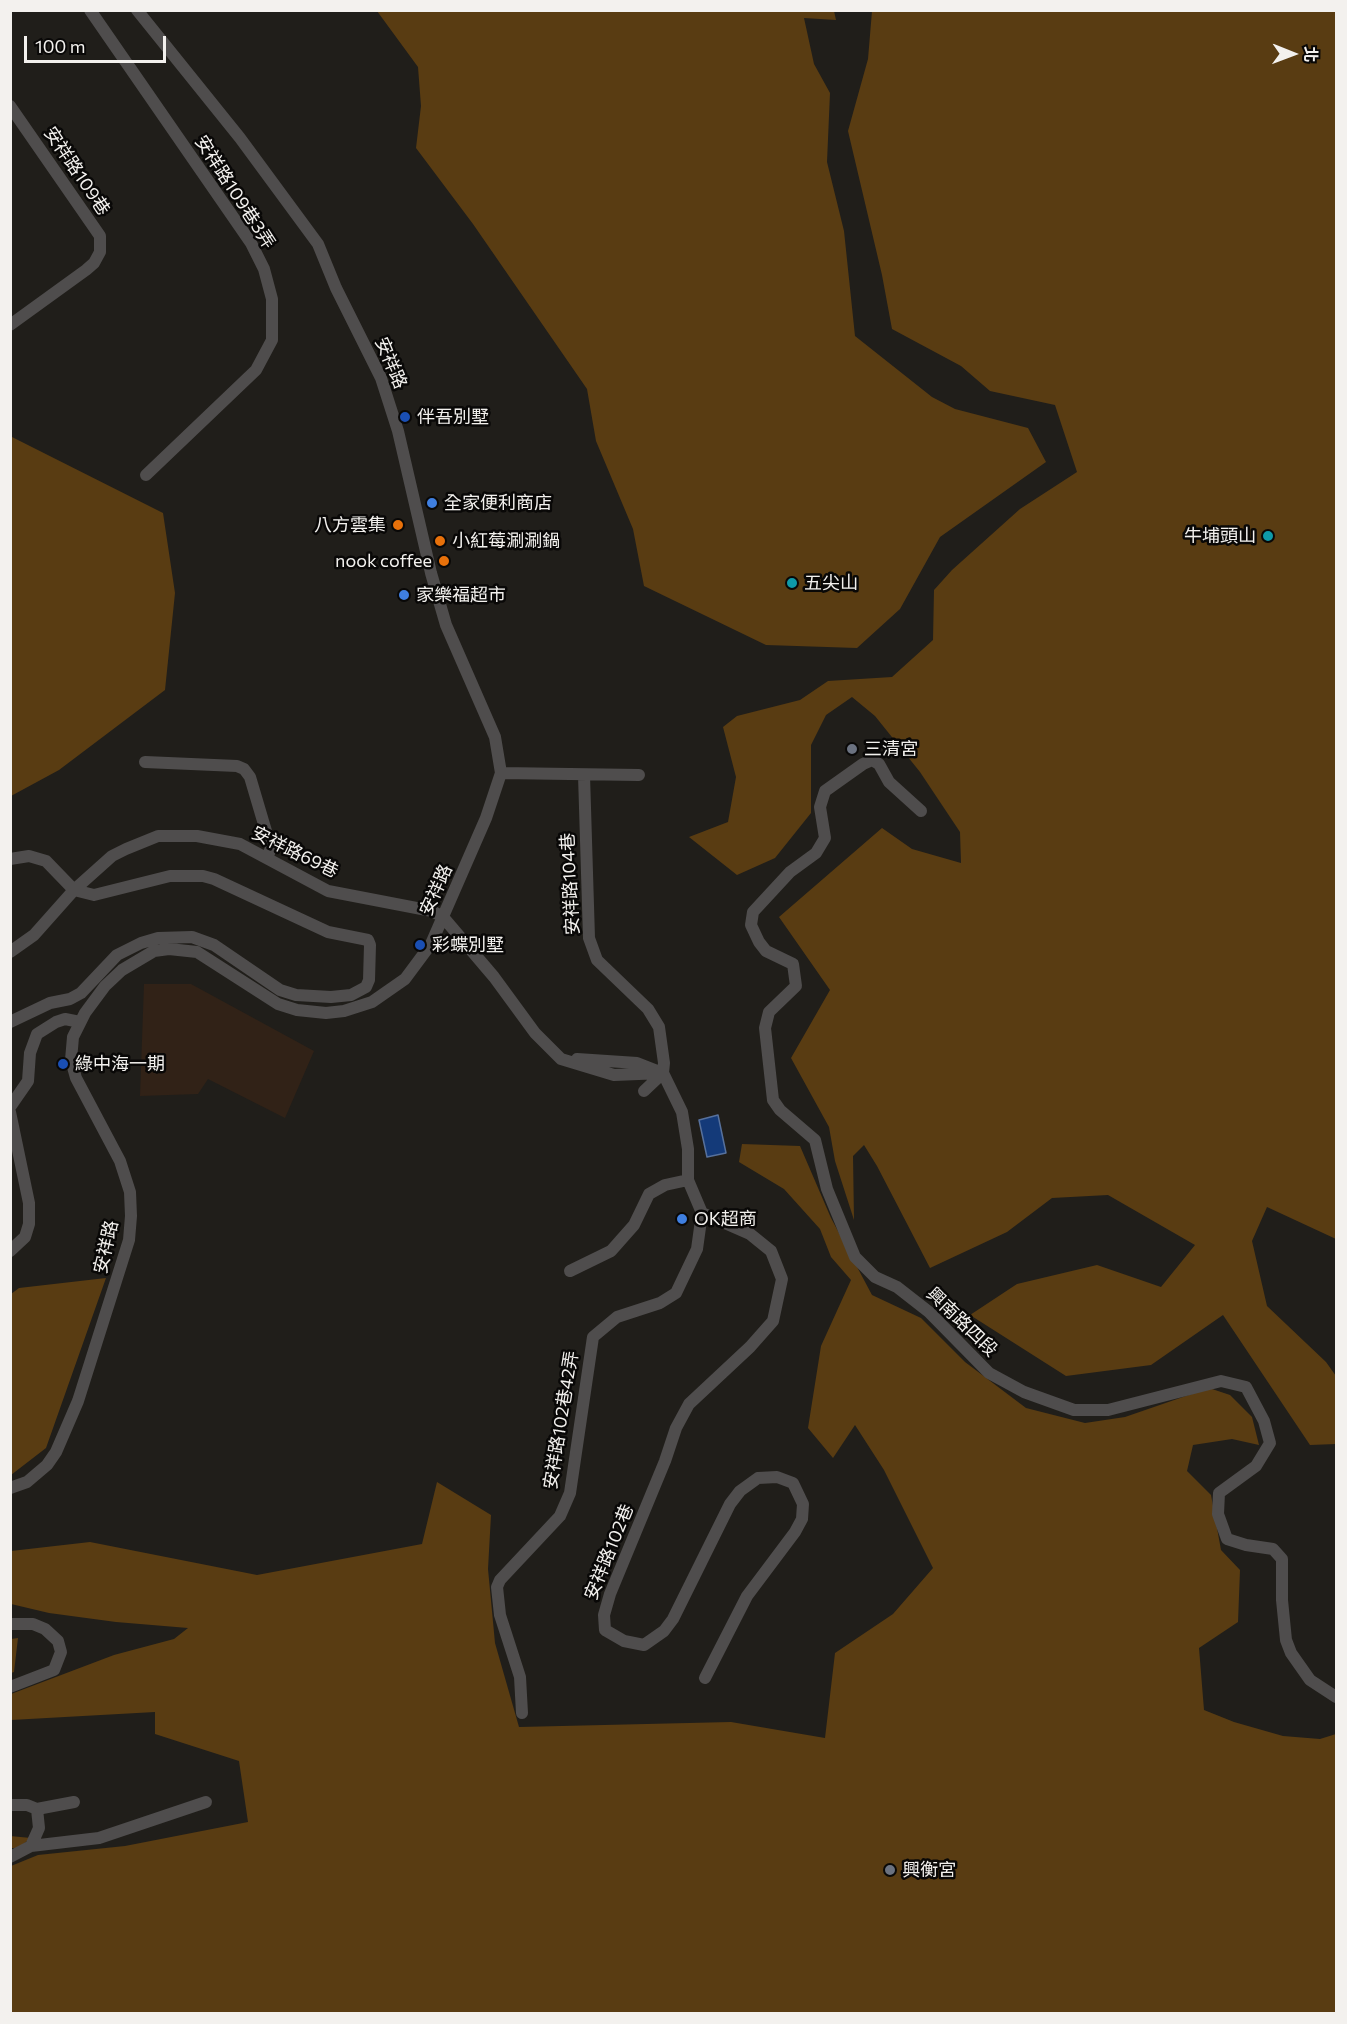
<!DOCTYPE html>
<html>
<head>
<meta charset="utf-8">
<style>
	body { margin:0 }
	#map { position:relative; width:1347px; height:2024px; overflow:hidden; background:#201e1a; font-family:Commissioner,"Noto Sans TC",sans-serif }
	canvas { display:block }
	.frame { position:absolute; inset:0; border:12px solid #f3f1ee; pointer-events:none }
	.north { position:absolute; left:1263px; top:24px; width:60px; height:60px; -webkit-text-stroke:4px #090807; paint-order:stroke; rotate:91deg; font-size:16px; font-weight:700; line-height:24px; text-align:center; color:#f3f1ee }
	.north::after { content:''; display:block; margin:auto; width:21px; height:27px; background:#f3f1ee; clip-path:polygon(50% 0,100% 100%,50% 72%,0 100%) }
	.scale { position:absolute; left:24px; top:36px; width:142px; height:27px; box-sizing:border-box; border:3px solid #f3f1ee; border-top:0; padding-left:8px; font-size:18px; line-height:21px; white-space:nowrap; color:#f3f1ee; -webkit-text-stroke:4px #090807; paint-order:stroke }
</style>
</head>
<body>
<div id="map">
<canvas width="1347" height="2024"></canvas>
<div class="frame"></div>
<div class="north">北</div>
<div class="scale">100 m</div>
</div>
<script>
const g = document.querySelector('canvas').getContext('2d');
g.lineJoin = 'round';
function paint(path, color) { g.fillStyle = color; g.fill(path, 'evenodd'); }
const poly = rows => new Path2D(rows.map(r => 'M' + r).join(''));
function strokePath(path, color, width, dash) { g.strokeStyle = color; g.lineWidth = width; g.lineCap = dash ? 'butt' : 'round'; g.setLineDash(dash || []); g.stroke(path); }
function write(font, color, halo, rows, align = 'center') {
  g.font = font + ' Commissioner,"Noto Sans TC",sans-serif'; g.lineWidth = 5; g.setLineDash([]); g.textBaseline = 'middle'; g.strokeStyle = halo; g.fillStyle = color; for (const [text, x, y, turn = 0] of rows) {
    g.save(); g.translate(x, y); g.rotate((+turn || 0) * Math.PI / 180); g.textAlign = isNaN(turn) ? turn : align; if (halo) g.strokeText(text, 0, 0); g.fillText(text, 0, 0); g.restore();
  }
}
const industrial = poly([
	[144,984,191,984,314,1051,285,1118,208,1079,198,1094,140,1096]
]);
const forest = poly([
	[377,11,834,11,836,20,804,18,814,64,830,93,827,162,844,231,855,336,932,397,955,409,1028,428,1046,462,940,537,900,609,857,648,766,645,644,586,633,529,596,441,587,389,473,224,416,148,421,106,418,67],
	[872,11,1336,11,1336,1239,1267,1207,1252,1241,1267,1306,1326,1362,1336,1376,1336,1444,1310,1445,1223,1315,1151,1365,1066,1376,970,1315,1017,1284,1097,1265,1161,1287,1195,1245,1108,1195,1052,1198,1007,1232,930,1268,877,1166,864,1145,853,1156,854,1220,835,1161,829,1127,791,1058,830,990,779,917,882,828,912,849,961,863,960,832,920,772,875,716,852,697,826,715,811,745,811,813,775,858,737,875,689,837,728,822,736,777,723,727,737,716,800,700,828,681,892,677,933,640,934,590,952,570,1020,509,1077,472,1055,405,990,391,961,366,892,329,882,275,848,131,868,59],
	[10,436,163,513,175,593,165,690,59,770,11,796],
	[742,1144,800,1146,831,1218,872,1295,921,1318,965,1362,1026,1408,1085,1423,1125,1417,1209,1388,1230,1395,1252,1417,1259,1445,1232,1439,1193,1445,1187,1471,1211,1495,1221,1550,1240,1570,1238,1622,1199,1648,1204,1710,1234,1722,1283,1736,1320,1739,1336,1734,1336,2013,11,2013,11,1866,38,1855,125,1846,248,1822,239,1761,155,1734,155,1712,11,1720,11,1694,114,1655,174,1639,188,1628,116,1622,49,1613,11,1604,11,1551,90,1542,257,1575,422,1544,437,1482,491,1515,488,1569,495,1643,519,1727,731,1722,825,1738,835,1653,893,1614,933,1568,884,1470,855,1425,833,1458,808,1428,821,1346,851,1280,831,1257,820,1229,784,1189,739,1162],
	[106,1278,46,1448,11,1475,11,1294,19,1288],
	[18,1638,14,1672,11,1673,11,1639],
	[10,1836,31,1838,18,1848,11,1848]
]);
const water = poly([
	[718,1115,726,1153,707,1157,699,1120,718,1115]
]);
const minor = poly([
	[90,10,251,243,264,269,272,299,272,340,256,370,146,475],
	[10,106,100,236,100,252,94,263,86,270,10,325],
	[145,762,237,766,244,769,250,777,271,848,267,858],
	[501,773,639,775],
	[584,775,589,938,597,960,648,1009,659,1027,664,1063,663,1073],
	[921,811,889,782,879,764,872,760,863,764,825,791,820,807,825,838,816,853,790,872,753,912,751,925,759,942,766,951,793,964,796,986,769,1012,765,1028,773,1100,780,1110,815,1140,827,1189,855,1257,875,1277,897,1287,929,1312,989,1373,1024,1392,1074,1410,1108,1410,1221,1381,1246,1387,1264,1421,1270,1443,1256,1466,1219,1493,1218,1514,1227,1539,1246,1545,1273,1549,1282,1559,1282,1600,1286,1640,1291,1653,1310,1680,1336,1697],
	[10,859,29,856,46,861,74,890],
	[10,952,34,935,74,890,112,856,126,849,158,836,197,836,240,844,328,891,432,911,443,917,494,977,535,1033,561,1059,614,1075,663,1073],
	[10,1022,50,1003,70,999,81,993,117,955,141,943,158,938,192,937,214,945,280,990,296,995,331,997,351,995,366,987,369,980,370,945,368,940,328,932,214,879,203,876,170,876,94,895,74,890],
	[577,1059,637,1063,660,1072],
	[663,1073,682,1112,688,1149,688,1180,702,1213,750,1234,771,1251,782,1279,773,1321,750,1347,689,1404,676,1428,665,1461,610,1594,604,1615,605,1630,624,1641,644,1645,664,1631,673,1619,730,1504,740,1491,758,1478,777,1477,793,1483,803,1504,802,1519,795,1532,747,1596,705,1678],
	[644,1091,663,1073],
	[10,1107,28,1081,30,1053,37,1034,56,1022,65,1019,80,1022],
	[10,1112,29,1203,29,1224,25,1237,10,1251],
	[570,1271,611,1251,634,1225,649,1194,665,1185,688,1180],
	[10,1488,27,1482,47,1465,56,1452,78,1401,129,1240,131,1216,130,1192,120,1161,76,1078,71,1060,73,1037,85,1013,105,986,122,970,154,951,169,949,197,952,278,1004,297,1010,326,1013,344,1011,372,1002,405,979,431,944,486,818,501,773,495,737,446,625,431,573,398,431,381,378,336,288,318,244,240,138,137,10],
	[10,1624,33,1624,45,1629,58,1641,61,1652,54,1670,10,1687],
	[522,1713,520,1677,500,1615,497,1587,500,1580,560,1516,570,1493,593,1337,617,1317,660,1303,676,1293,697,1249,702,1213],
	[10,1805,27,1805,37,1809,39,1828,31,1846,10,1857],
	[37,1809,74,1802],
	[31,1846,99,1838,206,1802]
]);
const markers = [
	[405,417,6,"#1a4fb4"],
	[432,503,6,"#3f7fe0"],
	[398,525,6,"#e8710a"],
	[1268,536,6,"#0f9aa8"],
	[440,541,6,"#e8710a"],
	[444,561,6,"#e8710a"],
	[792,583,6,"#0f9aa8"],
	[404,595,6,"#3f7fe0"],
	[852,749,6,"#6b7280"],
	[420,945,6,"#1a4fb4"],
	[63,1064,6,"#1a4fb4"],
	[682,1219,6,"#3f7fe0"],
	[890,1870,6,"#6b7280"]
];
const streetNames = [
	["安祥路109巷",77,171,56],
	["安祥路109巷3弄",235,192,57],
	["安祥路",391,363,67],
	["安祥路69巷",295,852,26],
	["安祥路104巷",570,884,-93],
	["安祥路",436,890,-66],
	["安祥路",106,1247,-77],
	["興南路四段",962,1322,44],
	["安祥路102巷42弄",561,1420,-81],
	["安祥路102巷",609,1552,-68]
];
const poiNames = [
	["伴吾別墅",417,417],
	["全家便利商店",444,503],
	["八方雲集",386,525,"right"],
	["牛埔頭山",1256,536,"right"],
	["小紅莓涮涮鍋",452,541],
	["nook coffee",432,561,"right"],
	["五尖山",804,583],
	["家樂福超市",416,595],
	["三清宮",864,749],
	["彩蝶別墅",432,945],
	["綠中海一期",75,1064],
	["OK超商",694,1219],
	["興衡宮",902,1870]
];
paint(industrial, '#312217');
paint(forest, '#593c12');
paint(water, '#143a79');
strokePath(water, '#57719c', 1.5);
strokePath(minor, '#4f4d4d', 12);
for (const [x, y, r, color] of markers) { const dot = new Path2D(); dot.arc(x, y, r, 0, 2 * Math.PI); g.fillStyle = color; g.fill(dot); strokePath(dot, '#090807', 2); }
write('18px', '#f3f1ee', '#090807', streetNames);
write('18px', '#f3f1ee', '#090807', poiNames, 'left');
</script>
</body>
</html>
